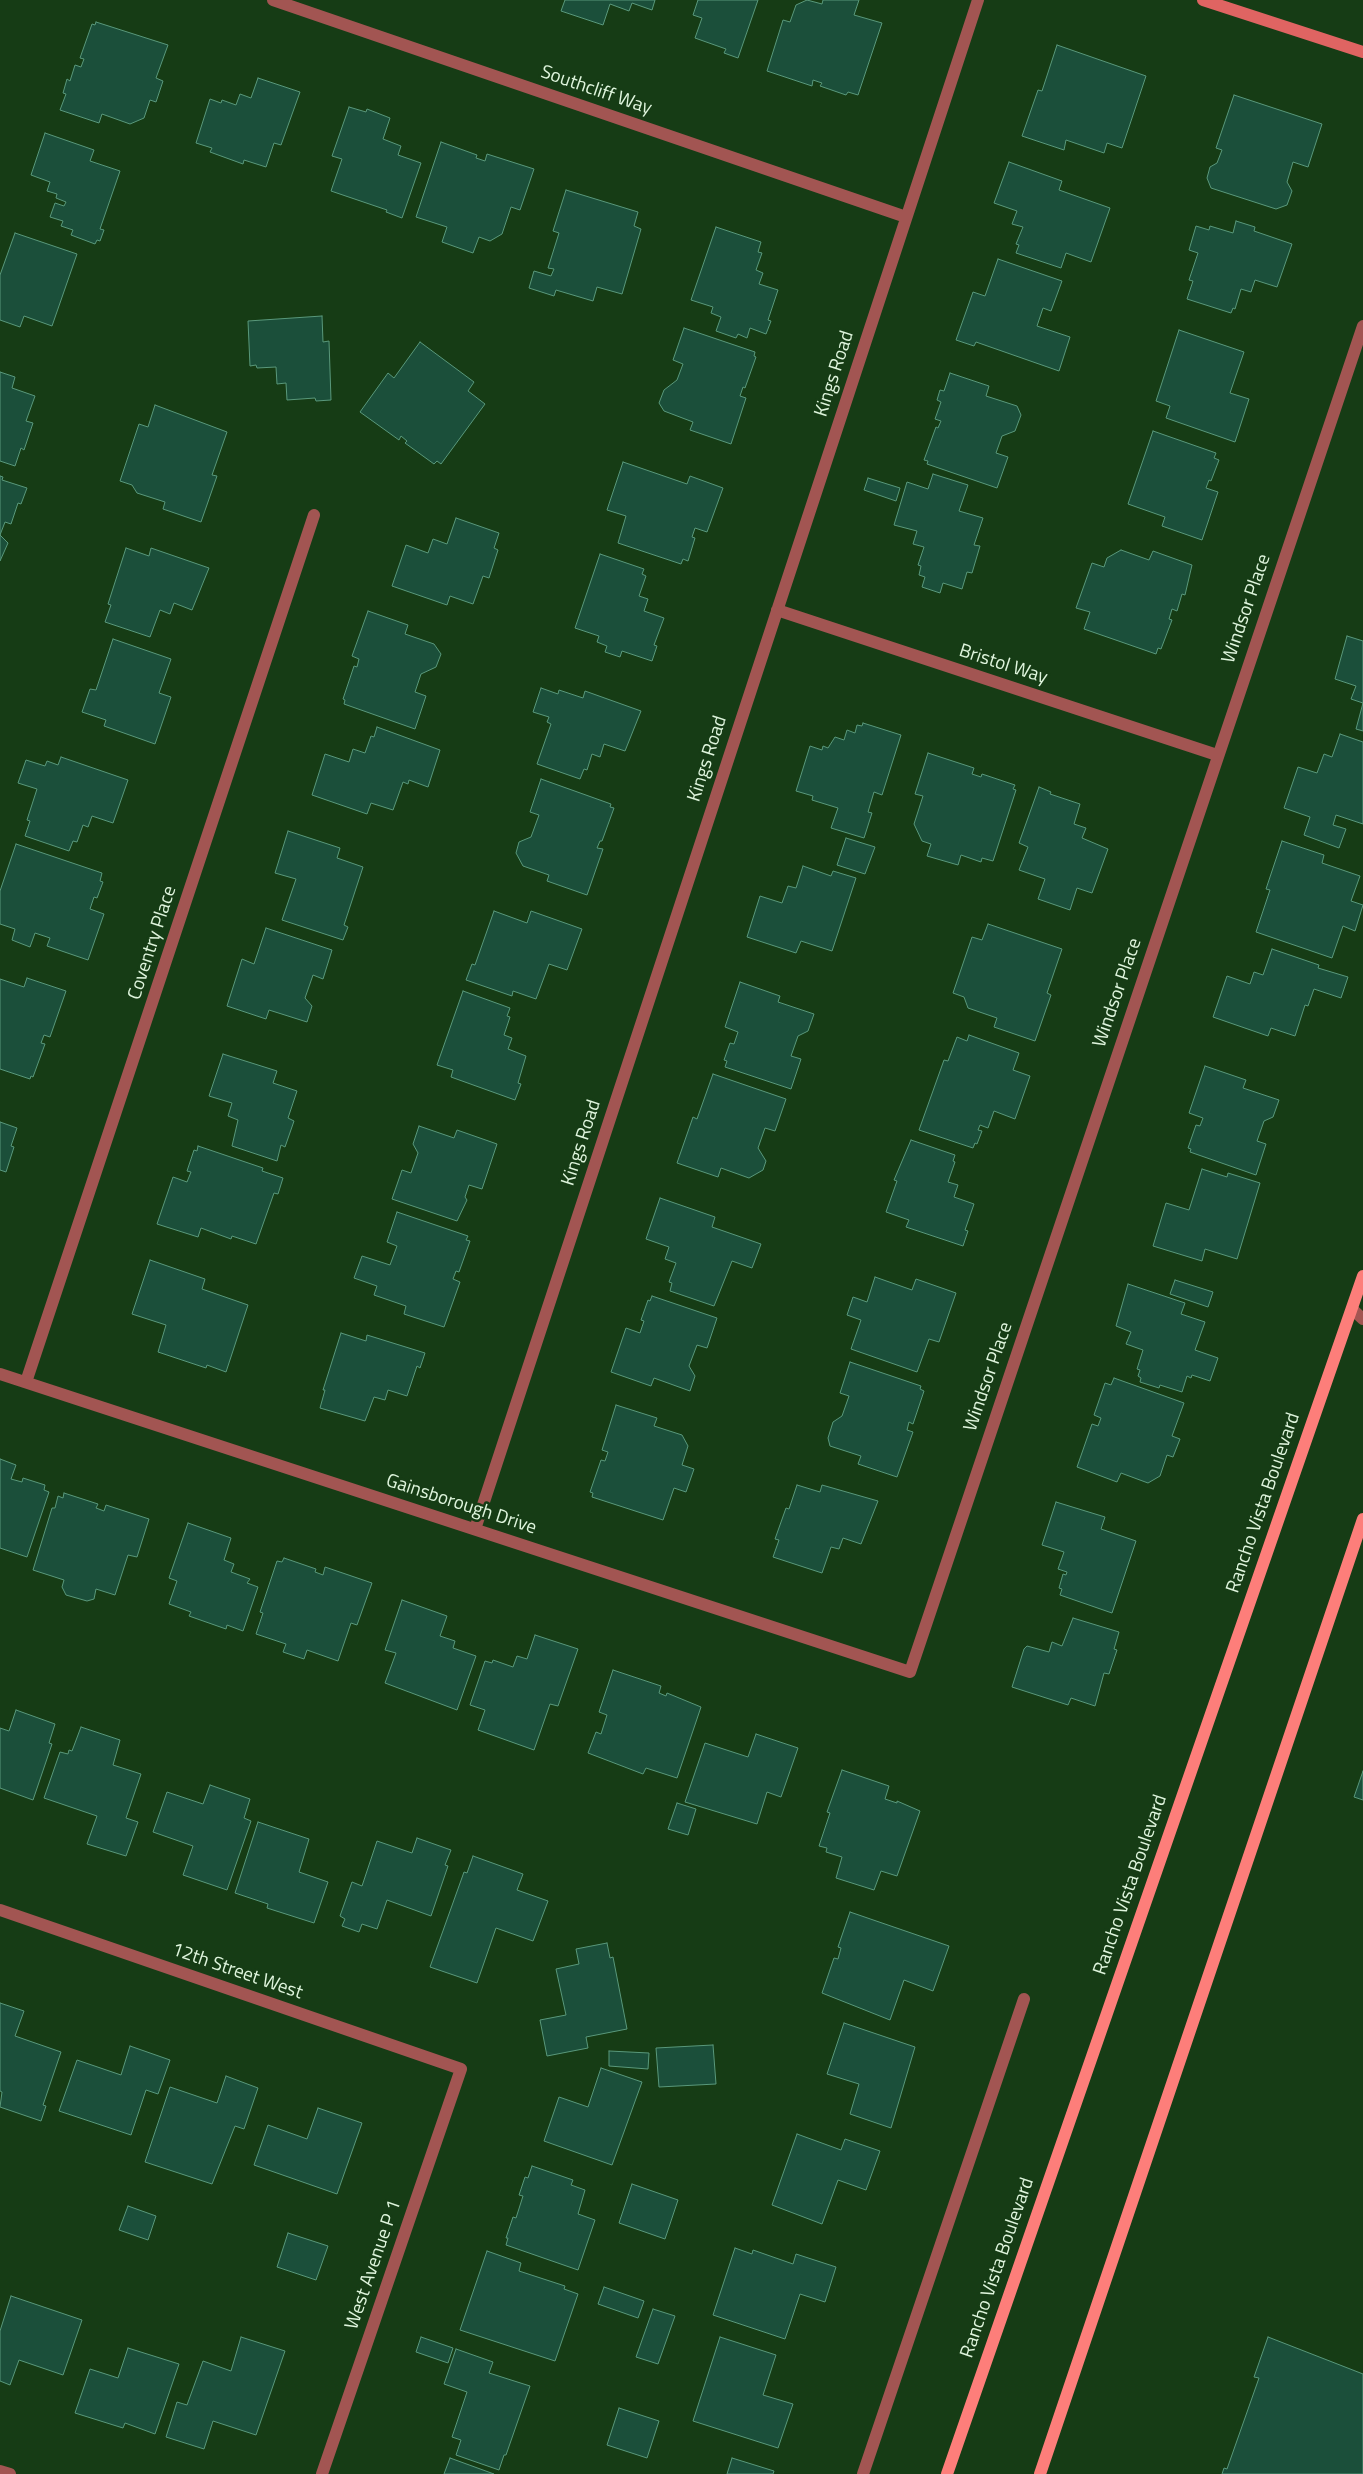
<!DOCTYPE html>
<html>
<head>
<meta charset="utf-8">
<style>
	body { margin:0 }
	canvas { display:block; background:#163c15 }
</style>
</head>
<body>
<canvas width="1363" height="2474"></canvas>
<script>
const g = document.querySelector('canvas').getContext('2d');
g.lineJoin = 'round';
function paint(path, color) { g.fillStyle = color; g.fill(path, 'evenodd'); }
const poly = rows => new Path2D(rows.map(r => 'M' + r).join(''));
function strokePath(path, color, width, dash) { g.strokeStyle = color; g.lineWidth = width; g.lineCap = dash ? 'butt' : 'round'; g.setLineDash(dash || []); g.stroke(path); }
function write(font, color, halo, rows, align = 'center') {
  g.font = font + ' "Titillium Web",sans-serif'; g.lineWidth = 5; g.setLineDash([]); g.textBaseline = 'middle'; g.strokeStyle = halo; g.fillStyle = color; for (const [text, x, y, turn = 0] of rows) {
    g.save(); g.translate(x, y); g.rotate((+turn || 0) * Math.PI / 180); g.textAlign = isNaN(turn) ? turn : align; if (halo) g.strokeText(text, 0, 0); g.fillText(text, 0, 0); g.restore();
  }
}
const building = poly([
	[565,0,655,0,652,10,632,3,629,11,610,4,603,25,561,11,565,0],
	[698,0,758,0,738,58,724,53,726,49,695,38,702,18,693,15,698,0],
	[807,0,822,4,823,0,859,0,854,15,882,23,858,95,848,92,846,95,820,86,822,83,813,80,812,86,767,71,783,20,790,22,796,5,807,0],
	[96,22,168,45,156,78,163,81,156,102,150,100,144,118,130,124,102,114,99,123,60,110,66,94,63,93,67,79,70,81,75,65,81,67,84,59,80,58,92,24,95,25,96,22],
	[1057,45,1146,76,1122,148,1107,143,1104,153,1066,140,1064,150,1022,136,1038,90,1042,91,1057,45],
	[258,78,300,92,281,145,274,143,266,167,244,160,243,164,210,152,212,148,196,143,210,99,221,103,222,100,236,105,240,94,251,98,258,78],
	[1234,95,1322,124,1308,167,1293,162,1287,182,1292,191,1287,205,1276,209,1211,188,1207,178,1210,167,1217,163,1222,150,1216,148,1234,95],
	[349,107,366,112,367,109,390,118,383,139,401,146,398,155,421,163,402,218,386,212,387,210,331,191,342,159,332,156,349,107],
	[45,133,94,150,90,161,120,171,100,229,104,230,100,241,97,240,95,244,71,235,73,230,61,226,63,221,50,217,55,203,64,206,66,202,56,198,57,194,47,191,50,182,31,175,45,133],
	[441,142,477,155,476,158,485,161,487,154,534,169,520,210,511,207,502,234,490,241,479,237,473,253,442,242,447,227,416,217,441,142],
	[1009,162,1062,181,1059,190,1110,208,1091,262,1066,253,1061,268,1016,253,1019,245,1016,244,1023,227,1012,224,1017,211,994,203,1009,162],
	[566,190,638,212,634,226,641,229,622,294,597,287,593,301,556,290,554,296,529,288,534,271,551,276,554,269,548,268,559,233,553,231,566,190],
	[1236,221,1255,227,1254,231,1292,244,1277,287,1255,280,1251,292,1241,289,1235,309,1233,308,1231,313,1187,299,1193,281,1189,280,1198,253,1189,250,1196,226,1209,230,1210,226,1233,233,1236,221],
	[716,227,761,242,758,252,762,253,756,270,763,273,759,284,778,290,768,320,771,321,766,334,750,328,747,338,738,334,736,338,716,331,721,317,711,313,713,307,691,300,716,227],
	[15,233,77,254,52,326,24,316,20,327,0,320,0,275,15,233],
	[998,259,1062,281,1051,311,1043,308,1037,326,1070,337,1059,371,976,342,974,346,956,340,973,292,985,296,998,259],
	[322,316,323,342,329,341,331,400,316,401,315,398,287,400,286,383,277,384,276,367,257,368,256,365,250,366,248,321,322,316],
	[684,328,755,352,754,356,756,357,745,388,743,387,740,396,746,398,731,444,690,430,693,422,664,411,659,403,664,390,677,380,683,364,673,360,684,328],
	[1179,330,1244,352,1230,393,1249,399,1235,442,1166,418,1170,406,1156,401,1179,330],
	[420,342,474,382,468,391,485,404,441,464,437,461,434,464,405,443,407,441,401,436,399,440,360,412,388,373,394,378,420,342],
	[0,372,15,377,12,388,35,396,26,421,33,423,24,450,21,448,15,466,0,461,0,372],
	[950,373,989,386,986,396,1017,406,1021,415,1015,431,1002,436,996,453,1008,457,997,488,927,464,928,461,924,460,936,427,938,428,941,421,935,419,941,402,937,400,940,390,944,391,950,373],
	[155,405,227,432,212,475,217,476,201,522,163,509,165,502,137,493,132,485,120,481,139,424,148,427,155,405],
	[1153,431,1216,453,1214,458,1219,460,1211,481,1209,480,1206,488,1218,492,1202,540,1162,526,1165,517,1128,504,1153,431],
	[623,462,687,484,690,476,723,488,707,532,695,528,692,537,695,538,688,561,683,559,681,564,618,543,626,516,607,510,623,462],
	[933,474,968,485,959,511,983,518,974,545,980,546,972,573,967,572,962,589,943,583,940,593,922,587,925,577,919,575,921,566,918,565,924,547,913,544,917,531,894,525,907,482,928,489,933,474],
	[0,476,3,477,2,480,27,488,21,504,18,503,11,524,5,522,0,535,8,543,0,561,0,476],
	[868,478,900,488,896,501,864,490,868,478],
	[456,518,499,533,494,548,498,550,489,578,483,576,473,604,450,596,447,605,392,586,406,545,428,553,433,539,447,544,456,518],
	[126,548,149,556,151,548,209,568,192,610,174,603,170,614,160,610,150,637,105,622,111,605,108,604,126,548],
	[1121,550,1149,560,1153,551,1192,565,1185,595,1182,594,1177,611,1172,609,1169,619,1172,620,1161,649,1158,648,1156,654,1084,629,1090,612,1076,608,1092,563,1104,567,1107,558,1121,550],
	[600,554,644,569,642,574,646,576,639,596,648,599,644,611,664,618,654,645,657,646,652,661,622,651,620,657,605,652,607,646,597,642,599,636,575,628,600,554],
	[368,611,408,625,405,634,434,644,441,654,436,667,421,674,415,692,426,696,415,729,344,704,345,700,343,699,354,666,357,667,359,659,352,656,368,611],
	[1347,636,1363,641,1363,731,1356,729,1363,703,1351,699,1356,686,1335,679,1347,636],
	[113,639,171,659,159,693,171,697,155,744,104,726,106,720,82,712,90,689,96,690,113,639],
	[541,688,558,694,559,690,583,698,585,691,641,711,625,751,604,744,600,757,592,754,587,770,584,769,580,779,537,764,551,724,547,722,549,717,533,712,541,688],
	[863,723,901,735,882,795,874,792,868,812,872,813,864,838,831,828,838,808,812,800,813,796,796,791,810,746,822,750,823,746,828,748,835,737,844,740,847,730,855,733,857,725,862,726,863,723],
	[377,727,440,750,428,787,409,780,408,784,403,782,393,810,371,803,367,814,312,795,325,754,349,762,353,749,365,753,371,736,374,737,377,727],
	[1340,734,1363,742,1363,824,1336,815,1333,825,1346,829,1339,848,1304,835,1310,817,1284,808,1298,767,1317,773,1324,754,1332,757,1340,734],
	[928,753,974,768,972,774,981,777,982,774,1015,785,1013,789,1016,790,993,861,982,858,981,862,961,855,958,865,927,856,931,844,922,841,914,824,923,796,915,794,928,753],
	[61,757,128,780,113,823,92,816,88,827,83,825,77,842,73,841,69,851,25,836,30,821,27,820,37,789,18,783,26,760,45,766,47,761,58,765,61,757],
	[541,779,611,804,610,807,614,808,602,841,600,841,597,848,603,849,587,895,547,881,549,875,523,866,516,853,519,842,531,837,539,815,530,812,541,779],
	[1039,787,1051,792,1050,794,1080,804,1074,824,1086,828,1082,838,1108,849,1092,893,1077,888,1070,910,1038,899,1045,879,1019,870,1028,847,1019,843,1039,787],
	[288,831,340,848,337,858,363,867,344,925,348,927,343,940,282,920,296,879,275,873,288,831],
	[846,838,875,847,865,874,837,865,846,838],
	[1282,841,1324,855,1322,863,1360,876,1351,901,1363,905,1355,931,1343,926,1332,958,1256,932,1270,890,1266,889,1282,841],
	[16,844,102,873,100,881,103,882,97,898,94,897,90,909,104,914,88,960,47,946,50,938,35,933,30,947,12,940,15,929,0,924,0,891,16,844],
	[803,866,831,876,833,871,856,878,832,951,801,941,796,953,747,937,760,896,782,903,788,886,796,888,803,866],
	[494,911,527,923,531,911,582,929,567,970,549,964,536,999,513,991,512,996,466,980,472,964,475,965,494,911],
	[988,924,1062,949,1047,993,1051,995,1035,1041,994,1027,997,1018,968,1008,964,997,953,993,972,937,982,940,988,924],
	[266,928,332,950,323,979,313,975,305,998,312,1006,307,1022,269,1010,266,1019,227,1006,242,959,254,964,266,928],
	[1272,949,1319,965,1318,968,1348,977,1341,998,1314,989,1308,1006,1305,1005,1295,1036,1271,1028,1268,1036,1213,1017,1227,976,1250,984,1254,972,1263,975,1272,949],
	[27,978,66,991,50,1037,44,1035,41,1043,45,1044,33,1077,31,1076,30,1079,0,1069,0,979,24,987,27,978],
	[740,982,780,996,778,1002,814,1014,808,1031,798,1036,791,1056,801,1059,791,1089,725,1067,727,1061,724,1060,730,1043,734,1044,738,1032,725,1027,740,982],
	[463,991,510,1008,507,1016,510,1017,504,1035,512,1038,508,1049,526,1056,518,1083,521,1084,515,1100,451,1077,453,1070,437,1065,463,991],
	[969,1035,1019,1053,1013,1070,1030,1076,1015,1119,994,1111,988,1128,980,1125,978,1130,982,1131,977,1144,975,1143,973,1148,919,1130,944,1060,948,1061,957,1037,967,1041,969,1035],
	[223,1054,277,1071,273,1083,297,1091,288,1118,294,1121,285,1147,281,1145,277,1161,232,1146,238,1120,228,1116,232,1103,209,1096,223,1054],
	[1205,1066,1246,1080,1243,1088,1279,1100,1273,1117,1264,1121,1257,1141,1266,1144,1256,1175,1190,1152,1191,1149,1188,1148,1196,1125,1200,1126,1203,1118,1189,1113,1205,1066],
	[713,1074,786,1099,775,1131,765,1128,758,1148,766,1161,763,1170,749,1178,721,1168,718,1177,677,1163,693,1117,697,1119,713,1074],
	[0,1122,17,1128,11,1146,14,1147,6,1172,0,1170,0,1122],
	[419,1126,454,1138,457,1130,497,1144,482,1189,469,1185,465,1197,467,1200,457,1221,392,1199,402,1170,411,1173,418,1153,413,1144,419,1126],
	[911,1140,955,1155,953,1161,955,1162,948,1182,958,1185,954,1197,974,1204,965,1230,968,1231,963,1246,906,1227,909,1220,886,1212,897,1181,894,1180,911,1140],
	[198,1146,263,1168,262,1171,283,1178,278,1194,274,1193,256,1244,232,1236,231,1239,201,1228,198,1237,157,1224,173,1177,187,1182,191,1172,187,1171,194,1150,197,1151,198,1146],
	[1202,1169,1227,1177,1228,1173,1260,1183,1237,1259,1205,1249,1202,1261,1153,1246,1166,1203,1189,1210,1202,1169],
	[660,1198,715,1217,712,1227,761,1244,752,1268,732,1261,714,1306,670,1291,672,1283,669,1282,676,1263,665,1259,669,1247,646,1239,660,1198],
	[397,1212,468,1236,466,1240,470,1241,459,1272,456,1271,453,1279,460,1282,444,1327,404,1314,406,1306,374,1295,377,1286,354,1278,362,1256,390,1265,397,1246,387,1242,397,1212],
	[150,1260,205,1279,202,1289,248,1305,226,1372,207,1365,206,1368,158,1352,166,1325,132,1314,150,1260],
	[875,1277,912,1290,916,1279,956,1293,939,1342,929,1339,917,1372,851,1349,861,1320,847,1315,853,1297,867,1302,875,1277],
	[1175,1280,1213,1292,1208,1307,1170,1294,1175,1280],
	[1128,1284,1185,1303,1181,1314,1205,1322,1195,1350,1218,1358,1210,1381,1192,1375,1191,1378,1187,1376,1182,1392,1160,1385,1159,1388,1140,1382,1141,1378,1138,1376,1140,1370,1137,1369,1143,1350,1126,1344,1131,1332,1116,1326,1128,1284],
	[652,1296,717,1318,707,1348,697,1345,689,1366,695,1376,690,1391,654,1378,651,1386,611,1372,626,1328,640,1333,644,1321,641,1320,648,1300,650,1301,652,1296],
	[341,1333,366,1341,367,1335,425,1353,420,1368,417,1366,407,1396,388,1390,385,1400,374,1397,365,1421,320,1408,325,1390,323,1390,341,1333],
	[850,1362,921,1386,920,1389,924,1391,913,1424,909,1422,907,1430,913,1432,897,1477,858,1464,861,1456,830,1446,828,1438,833,1422,842,1416,849,1396,840,1393,850,1362],
	[1114,1378,1184,1403,1172,1436,1180,1439,1173,1457,1167,1455,1160,1476,1148,1483,1121,1473,1117,1482,1077,1467,1092,1424,1098,1426,1101,1418,1094,1415,1105,1383,1111,1385,1114,1378],
	[616,1405,657,1418,654,1426,682,1435,688,1446,682,1465,694,1469,686,1492,674,1488,663,1520,592,1497,593,1493,590,1492,601,1460,605,1461,608,1452,602,1450,616,1405],
	[0,1459,16,1465,11,1479,22,1482,23,1478,45,1485,44,1490,49,1492,27,1557,0,1548,0,1459],
	[797,1485,820,1492,822,1485,878,1501,861,1544,843,1538,839,1549,831,1547,822,1573,773,1557,779,1540,775,1539,786,1508,789,1509,797,1485],
	[64,1493,98,1504,96,1508,104,1511,106,1505,149,1519,137,1557,128,1555,115,1595,96,1589,94,1599,87,1601,66,1595,62,1587,64,1580,33,1570,52,1508,55,1508,58,1496,63,1498,64,1493],
	[1056,1502,1105,1517,1101,1529,1136,1541,1112,1613,1060,1595,1062,1589,1059,1588,1063,1574,1066,1575,1067,1572,1058,1569,1064,1552,1042,1545,1056,1502],
	[188,1523,231,1538,224,1560,234,1564,231,1572,250,1579,247,1583,258,1587,243,1631,227,1625,226,1629,189,1616,191,1612,169,1604,177,1581,169,1578,188,1523],
	[284,1558,316,1569,315,1572,323,1575,325,1567,372,1583,357,1625,351,1623,338,1661,307,1650,304,1659,283,1652,286,1644,256,1634,263,1613,260,1612,277,1561,282,1562,284,1558],
	[402,1600,447,1616,440,1636,455,1641,453,1648,476,1656,457,1710,385,1683,396,1653,385,1650,402,1600],
	[1073,1618,1119,1632,1114,1649,1117,1650,1109,1674,1104,1673,1095,1706,1071,1698,1068,1705,1012,1687,1024,1649,1027,1646,1049,1652,1052,1642,1062,1646,1073,1618],
	[535,1635,578,1649,558,1706,550,1704,534,1750,478,1730,485,1710,470,1705,485,1661,492,1663,493,1660,513,1667,517,1656,527,1659,535,1635],
	[613,1670,661,1686,659,1693,666,1696,667,1693,701,1707,677,1778,646,1768,643,1774,588,1753,596,1732,601,1734,607,1715,599,1712,613,1670],
	[16,1710,55,1724,49,1743,52,1744,33,1800,0,1788,0,1728,9,1731,16,1710],
	[81,1727,120,1740,113,1765,141,1774,126,1818,138,1822,126,1856,87,1844,97,1816,44,1798,60,1752,68,1754,69,1750,72,1751,81,1727],
	[756,1734,798,1748,781,1797,767,1792,757,1824,685,1802,705,1743,748,1757,756,1734],
	[842,1770,889,1786,885,1799,897,1803,897,1801,920,1811,897,1876,881,1871,874,1890,836,1878,842,1857,826,1852,827,1848,819,1846,830,1813,827,1812,842,1770],
	[1363,1771,1363,1800,1354,1797,1363,1771],
	[210,1785,250,1799,244,1818,251,1821,227,1890,183,1875,193,1846,153,1832,167,1792,203,1804,210,1785],
	[677,1803,696,1809,688,1835,668,1829,677,1803],
	[258,1822,309,1839,299,1872,328,1882,314,1923,267,1908,268,1904,235,1893,258,1822],
	[417,1838,451,1850,445,1865,448,1866,431,1916,387,1900,377,1929,362,1924,359,1932,342,1926,345,1919,340,1916,352,1882,362,1886,377,1841,412,1853,417,1838],
	[473,1856,523,1874,517,1890,548,1901,533,1941,496,1928,477,1983,430,1967,464,1872,467,1873,473,1856],
	[850,1912,949,1946,933,1991,904,1980,890,2020,822,1993,834,1958,838,1959,841,1948,838,1947,850,1912],
	[607,1943,610,1958,613,1957,627,2029,586,2037,588,2048,547,2056,540,2020,566,2015,556,1969,579,1964,576,1949,607,1943],
	[0,2003,24,2011,15,2036,61,2052,43,2105,46,2106,41,2121,0,2107,2,2092,0,2091,0,2003],
	[844,2023,915,2047,891,2128,850,2114,859,2084,827,2074,844,2023],
	[713,2045,716,2084,659,2087,656,2048,713,2045],
	[130,2046,170,2060,158,2094,146,2090,131,2135,59,2111,77,2060,121,2075,130,2046],
	[609,2051,649,2053,648,2069,609,2066,609,2051],
	[601,2068,642,2082,612,2165,544,2141,559,2097,588,2107,601,2068],
	[226,2076,258,2088,244,2129,235,2126,212,2184,145,2162,170,2087,217,2103,226,2076],
	[318,2108,362,2123,337,2194,254,2165,268,2125,307,2139,318,2108],
	[797,2134,841,2150,845,2139,880,2151,866,2190,838,2180,822,2224,772,2205,797,2134],
	[532,2166,573,2180,571,2185,585,2190,578,2214,595,2220,578,2270,506,2245,508,2238,506,2238,513,2217,516,2218,523,2196,519,2195,525,2177,528,2178,532,2166],
	[632,2184,678,2200,665,2239,619,2223,632,2184],
	[128,2206,156,2216,148,2240,119,2230,128,2206],
	[288,2233,328,2246,316,2280,277,2267,288,2233],
	[735,2248,752,2254,753,2250,793,2264,796,2254,836,2267,825,2302,800,2294,785,2339,713,2315,735,2248],
	[487,2251,521,2263,519,2271,565,2286,564,2289,578,2294,555,2361,460,2330,487,2251],
	[604,2287,644,2301,638,2318,598,2304,604,2287],
	[11,2296,82,2320,63,2375,19,2360,10,2385,0,2381,0,2331,11,2296],
	[653,2309,675,2316,658,2364,636,2357,653,2309],
	[241,2337,285,2351,256,2435,213,2421,204,2449,166,2437,177,2402,187,2405,203,2361,231,2371,241,2337],
	[421,2337,453,2348,448,2363,416,2352,421,2337],
	[720,2337,776,2355,763,2395,793,2404,778,2448,693,2421,720,2337],
	[1268,2337,1363,2374,1363,2474,1222,2474,1224,2468,1227,2469,1259,2378,1254,2377,1268,2337],
	[128,2348,179,2364,155,2434,125,2423,123,2428,75,2413,90,2369,118,2378,128,2348],
	[456,2349,493,2362,489,2373,530,2386,506,2455,504,2455,499,2470,456,2455,461,2440,452,2437,467,2392,444,2384,456,2349],
	[619,2408,659,2421,647,2458,607,2445,619,2408],
	[450,2458,494,2474,444,2474,450,2458],
	[732,2458,774,2471,773,2474,727,2474,732,2458]
]);
const lane = poly([
	[1352,1309,1363,1319]
]);
const street = poly([
	[273,0,906,217],
	[777,610,1217,755],
	[0,1374,910,1672,1363,326],
	[26,1382,314,515],
	[475,1529,978,0],
	[0,1910,461,2069,322,2474],
	[0,2471,10,2474],
	[863,2474,1024,1999]
]);
const secondary = poly([
	[1203,0,1363,52]
]);
const primary = poly([
	[947,2474,1363,1276],
	[1040,2474,1363,1519]
]);
const streetNames = [
	["Southcliff Way",596,91,19],
	["Kings Road",835,374,-72],
	["Windsor Place",1247,609,-71],
	["Bristol Way",1003,665,18],
	["Kings Road",708,759,-72],
	["Coventry Place",153,943,-72],
	["Windsor Place",1118,993,-71],
	["Kings Road",582,1143,-72],
	["Windsor Place",989,1377,-71],
	["Rancho Vista Boulevard",1264,1503,-71],
	["Gainsborough Drive",461,1505,18],
	["Rancho Vista Boulevard",1131,1885,-71],
	["12th Street West",237,1972,19],
	["West Avenue P 1",374,2265,-71],
	["Rancho Vista Boulevard",998,2268,-71]
];
paint(building, '#1b4f3a');
strokePath(building, '#59987b', 1);
strokePath(lane, '#a25552', 12);
strokePath(street, '#a25552', 12);
strokePath(secondary, '#df6462', 12);
strokePath(primary, '#fd7e7a', 12);
write('19px', '#dff5dd', '#163c15', streetNames);
</script>
</body>
</html>
